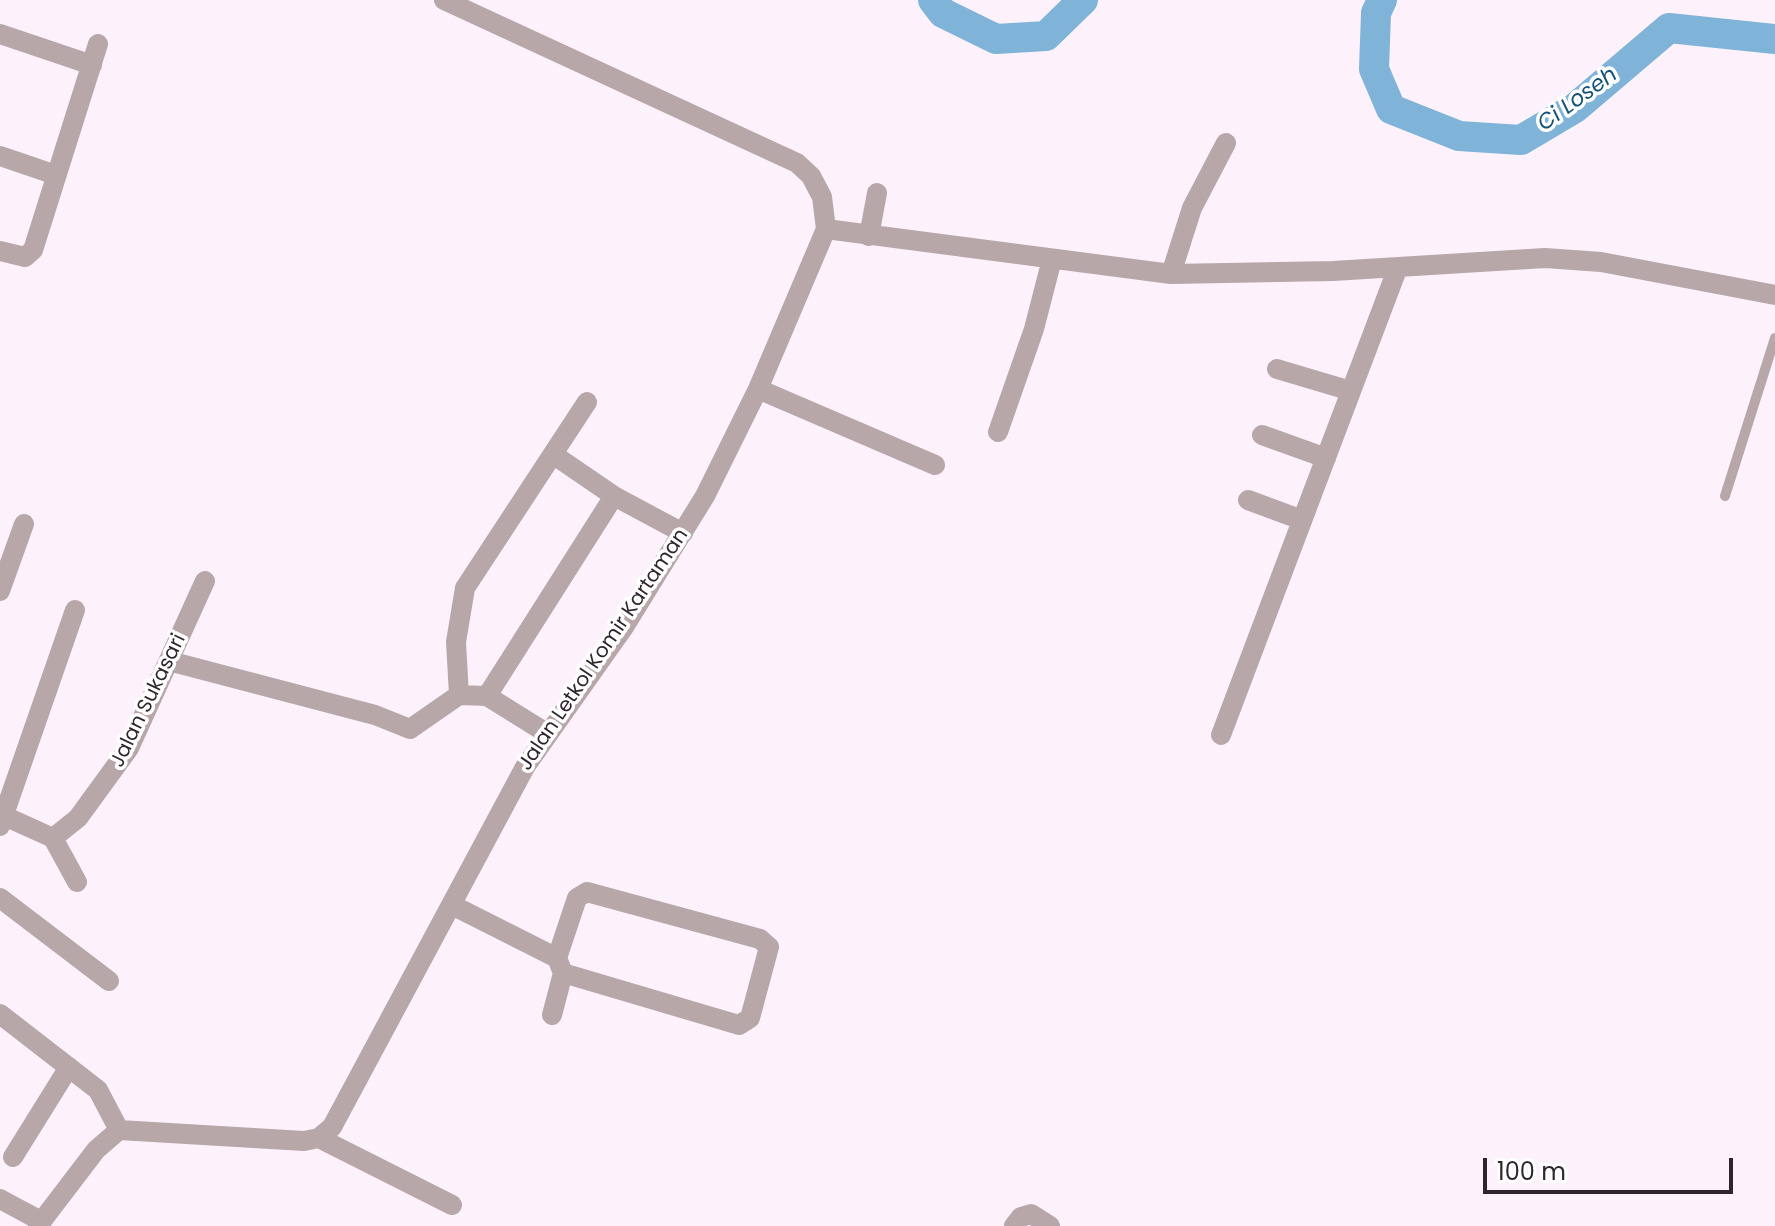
<!DOCTYPE html>
<html>
<head>
<meta charset="utf-8">
<style>
	body { margin:0 }
	#map { position:relative; width:1775px; height:1226px; overflow:hidden; background:#fdf2fc; font-family:Poppins,sans-serif }
	canvas { display:block }
	.scale { position:absolute; left:1483px; top:1158px; width:250px; height:36px; box-sizing:border-box; border:4px solid #2f252e; border-top:0; padding-left:10px; font-size:24px; line-height:28px; white-space:nowrap; color:#2f252e; -webkit-text-stroke:6px #fff; paint-order:stroke }
</style>
</head>
<body>
<div id="map">
<canvas width="1775" height="1226"></canvas>
<div class="scale">100 m</div>
</div>
<script>
const g = document.querySelector('canvas').getContext('2d');
g.lineJoin = 'round';
const poly = rows => new Path2D(rows.map(r => 'M' + r).join(''));
function strokePath(path, color, width, dash) { g.strokeStyle = color; g.lineWidth = width; g.lineCap = dash ? 'butt' : 'round'; g.setLineDash(dash || []); g.stroke(path); }
function write(font, color, halo, rows, align = 'center') {
  g.font = font + ' Poppins,sans-serif'; g.lineWidth = 7; g.setLineDash([]); g.textBaseline = 'middle'; g.strokeStyle = halo; g.fillStyle = color; for (const [text, x, y, turn = 0] of rows) {
    g.save(); g.translate(x, y); g.rotate((+turn || 0) * Math.PI / 180); g.textAlign = isNaN(turn) ? turn : align; if (halo) g.strokeText(text, 0, 0); g.fillText(text, 0, 0); g.restore();
  }
}
const river = poly([
	[933,0,943,13,996,39,1046,36,1083,0],
	[1382,0,1376,13,1374,69,1391,109,1459,136,1521,140,1575,108,1669,28,1775,39]
]);
const service = poly([
	[1725,496,1775,338]
]);
const minor = poly([
	[0,34,92,65],
	[0,156,56,175],
	[826,229,1171,274,1333,271,1545,258,1601,262,1775,295],
	[869,236,877,193],
	[0,251,25,257,33,250,98,44],
	[1171,274,1192,208,1226,143],
	[1277,369,1351,391],
	[758,389,935,465],
	[998,432,1034,329,1052,259],
	[1262,435,1326,458],
	[554,455,614,496,683,533],
	[1248,500,1302,520],
	[0,591,24,524],
	[169,661,375,715,410,729,459,695,487,696,548,734],
	[459,695,456,642,465,588,587,402],
	[487,696,614,496],
	[1221,735,1398,267],
	[0,814,53,838,78,818,129,748,205,581],
	[0,826,75,610],
	[53,838,77,882],
	[0,898,109,981],
	[452,905,557,958,563,973,552,1015],
	[557,958,577,898,587,892,760,939,769,947,750,1018,739,1025,563,973],
	[0,1014,98,1090,119,1130],
	[319,1138,452,1205],
	[13,1157,69,1067],
	[0,1199,41,1221],
	[38,1226,96,1150,119,1130,304,1141,319,1138,332,1127,525,767,624,627,705,496,758,389,826,229,822,197,811,176,797,163,444,0],
	[1014,1226,1021,1217,1031,1214,1050,1226]
]);
const streetNames = [
	["Jalan Letkol Komir Kartaman",604,650,-56],
	["Jalan Sukasari",149,701,-64]
];
const waterNames = [
	["Ci Loseh",1578,100,-36]
];
strokePath(river, '#7fb3d8', 30);
strokePath(service, '#b8a7a9', 10);
strokePath(minor, '#b8a7a9', 20);
write('20px', '#2f252e', '#fff', streetNames);
write('italic 22px', '#165378', '#fff', waterNames);
</script>
</body>
</html>
